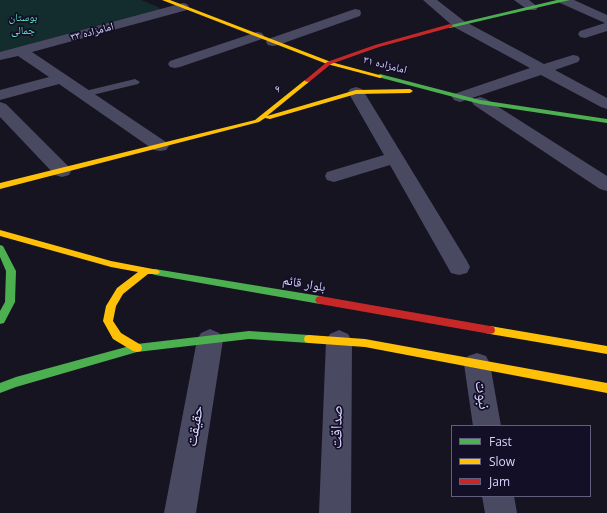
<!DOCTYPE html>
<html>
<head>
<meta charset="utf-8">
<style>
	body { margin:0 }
	#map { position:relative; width:607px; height:513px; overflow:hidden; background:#161421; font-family:"Open Sans",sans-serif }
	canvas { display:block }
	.legend { position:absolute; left:451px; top:425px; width:140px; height:72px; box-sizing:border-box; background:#130f26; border:1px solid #625e7d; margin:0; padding:5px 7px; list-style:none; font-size:12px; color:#d9d4ff }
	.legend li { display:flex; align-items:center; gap:8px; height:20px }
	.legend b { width:20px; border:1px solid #625e7d }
</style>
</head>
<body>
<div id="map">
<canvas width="607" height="513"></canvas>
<ul class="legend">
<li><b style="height:5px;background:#4caf50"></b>Fast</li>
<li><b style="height:5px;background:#ffc107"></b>Slow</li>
<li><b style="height:5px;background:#c62828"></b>Jam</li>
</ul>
</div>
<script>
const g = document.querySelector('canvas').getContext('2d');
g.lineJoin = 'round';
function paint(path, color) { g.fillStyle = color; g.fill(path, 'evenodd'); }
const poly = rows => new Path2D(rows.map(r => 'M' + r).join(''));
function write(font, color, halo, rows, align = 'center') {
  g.font = font + ' "Open Sans","Noto Naskh Arabic",sans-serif'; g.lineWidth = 3.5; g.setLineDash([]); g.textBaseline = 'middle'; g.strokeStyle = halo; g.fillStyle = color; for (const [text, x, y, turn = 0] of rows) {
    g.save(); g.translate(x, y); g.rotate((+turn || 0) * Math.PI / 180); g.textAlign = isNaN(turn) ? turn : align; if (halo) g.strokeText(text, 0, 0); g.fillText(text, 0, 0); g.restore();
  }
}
const green = poly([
	[0,0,141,0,158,7,162,12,0,54]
]);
const lane = poly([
	[135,79,140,82,138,84,84,97,79,94,81,92,135,79]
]);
const street = poly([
	[423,0,437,0,464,21,544,64,573,55,578,56,580,59,578,62,555,70,607,98,607,109,601,107,541,75,460,102,454,100,452,97,454,94,530,68,454,27,423,0],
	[514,0,529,0,538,7,536,10,528,10,514,0],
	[558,0,574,0,607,15,607,31,585,38,580,37,578,34,580,31,605,23,560,3,558,0],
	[183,3,187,4,189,7,187,10,32,52,166,142,169,146,166,150,160,151,154,150,59,84,0,100,0,90,49,77,18,56,0,60,0,52,183,3],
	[355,9,360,10,361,13,360,16,278,45,273,46,268,45,266,42,268,39,355,9],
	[257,32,262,33,264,36,262,39,180,67,175,68,170,67,168,64,170,61,257,32],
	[356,87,362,89,364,92,467,261,470,267,467,273,459,275,451,273,390,165,334,182,327,180,325,176,327,172,384,155,348,92,350,89,356,87],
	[480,97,486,99,607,176,607,191,600,189,474,105,472,102,474,99,480,97],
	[0,102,6,104,69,167,71,171,69,175,62,177,55,175,0,117,0,102],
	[210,329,219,333,223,340,196,513,164,513,197,340,201,333,210,329],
	[339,330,348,334,352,341,351,513,319,513,326,341,330,334,339,330],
	[477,353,486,356,490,364,501,426,473,426,464,364,468,356,477,353],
	[482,496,514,496,517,513,485,513,482,496]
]);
const fast = poly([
	[557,0,570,0,450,28,447,26,557,0],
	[380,74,480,100,607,119,607,123,480,104,378,77,377,76,380,74],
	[0,245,3,246,16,271,15,302,4,323,0,324,0,311,5,302,6,271,0,257,0,245],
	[155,269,320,296,323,297,325,300,323,303,320,304,155,275,152,274,150,272,152,270,155,269],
	[249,331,309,335,313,336,314,339,313,342,309,343,249,339,137,352,16,387,0,393,0,383,16,377,137,344,249,331]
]);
const slow = poly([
	[162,0,170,0,331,62,383,76,380,78,327,64,162,0],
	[305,80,310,81,267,116,356,90,410,89,413,91,410,93,356,94,270,119,265,118,259,122,0,189,0,183,255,120,305,80],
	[0,230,111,261,158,270,160,272,158,274,148,274,123,294,116,306,113,321,121,333,141,345,142,348,141,351,137,352,133,351,113,339,103,321,106,306,117,288,138,272,111,267,0,236,0,230],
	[490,326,607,346,607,354,490,334,486,333,485,330,486,327,490,326],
	[309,335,365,339,607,383,607,393,365,347,309,343,305,342,304,339,305,336,309,335]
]);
const jam = poly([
	[450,24,453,26,452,27,379,47,331,64,309,82,304,81,327,62,375,45,450,24],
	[320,296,490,326,494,327,495,330,494,333,490,334,320,304,317,303,315,300,317,297,320,296]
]);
const farParknames = [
	["بوستان",23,18],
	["جمالی",23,31]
];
const farStreetnames = [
	["امامزاده ۳۳",92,32,-15],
	["امامزاده ۳۱",385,65,14],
	["۶",278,89,-39]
];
const streetNames = [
	["بلوار قائم",304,284,10]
];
const nearStreetnames = [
	["نبوت",482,395,81],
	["حقیقت",195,426,-80],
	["صداقت",337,427,-89]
];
paint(green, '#132c2d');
paint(lane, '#4a4962');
paint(street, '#4a4962');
paint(fast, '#4caf50');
paint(slow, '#ffc107');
paint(jam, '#c62828');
write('11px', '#5fe0c0', '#130f26', farParknames);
write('11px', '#d9d4ff', '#130f26', farStreetnames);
write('13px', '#d9d4ff', '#130f26', streetNames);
write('16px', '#d9d4ff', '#130f26', nearStreetnames);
</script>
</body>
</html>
